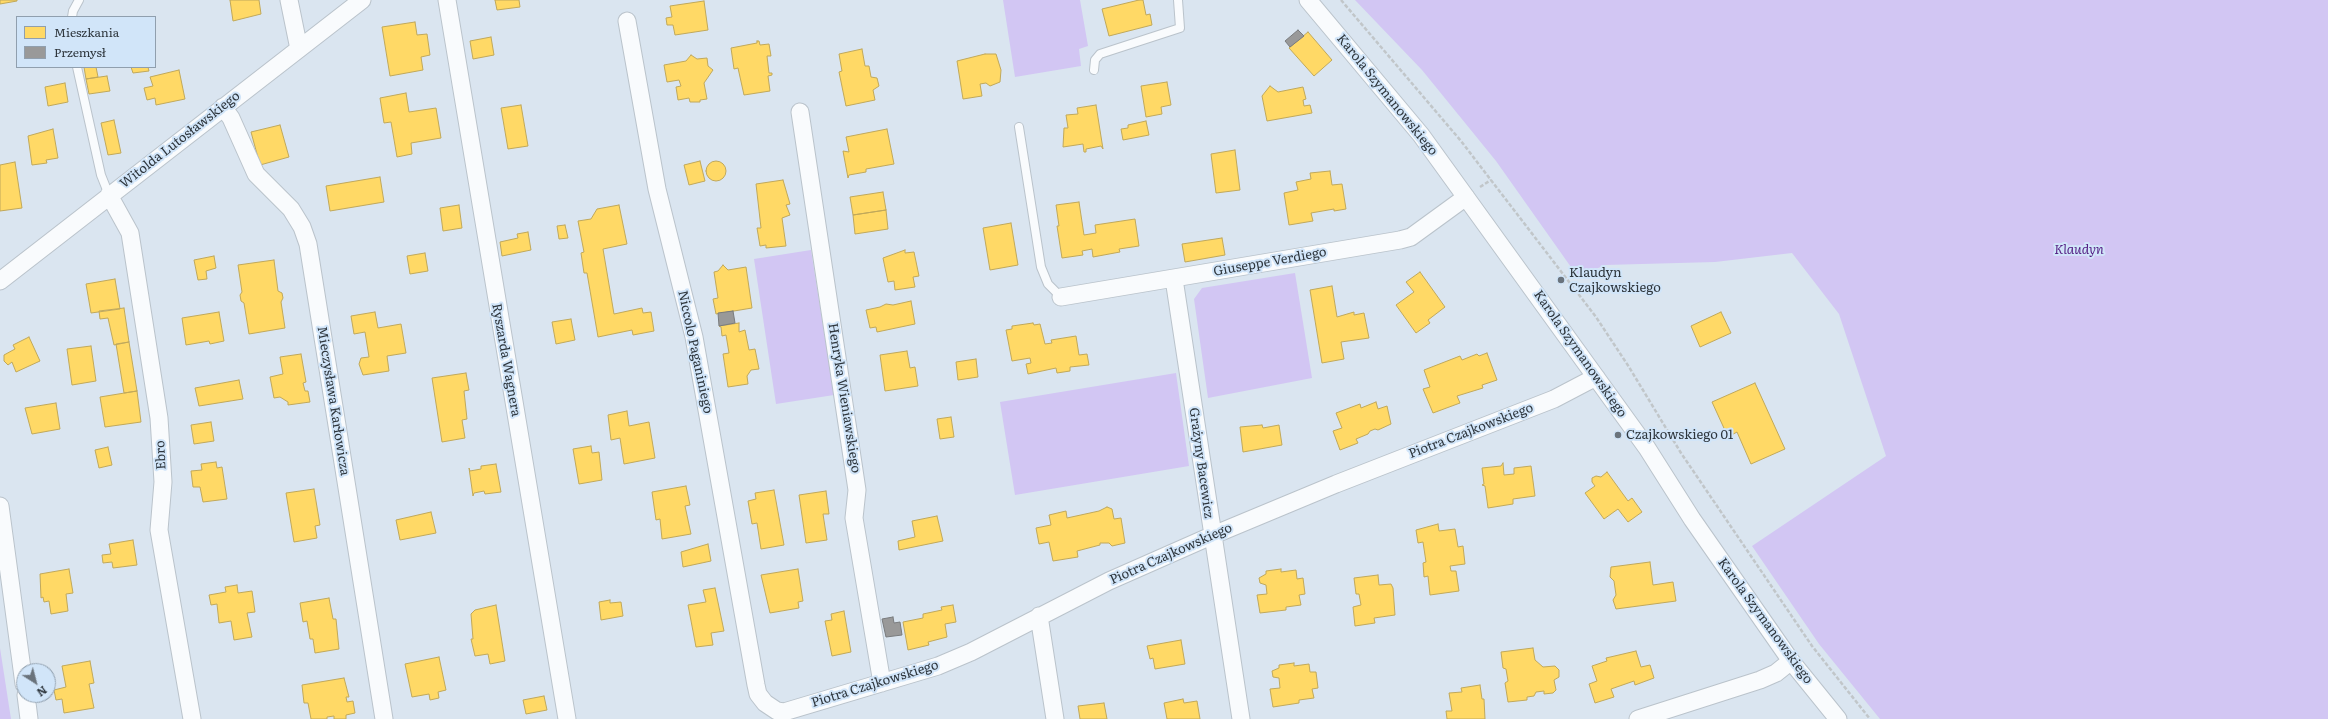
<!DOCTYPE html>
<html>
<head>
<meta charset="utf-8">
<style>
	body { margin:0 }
	#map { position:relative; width:2328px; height:719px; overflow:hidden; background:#dae5f0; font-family:Literata,serif }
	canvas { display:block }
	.legend { position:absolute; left:16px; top:16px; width:140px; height:52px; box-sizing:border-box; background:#d1e5f9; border:1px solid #909fae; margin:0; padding:5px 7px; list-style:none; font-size:12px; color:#2e363d }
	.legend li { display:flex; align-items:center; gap:8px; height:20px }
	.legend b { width:20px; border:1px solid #909fae }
	.north { position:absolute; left:16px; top:663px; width:40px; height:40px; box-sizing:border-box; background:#d1e5f9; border:1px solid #909fae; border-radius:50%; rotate:144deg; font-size:11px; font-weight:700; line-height:16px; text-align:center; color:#2e363d }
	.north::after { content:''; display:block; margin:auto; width:14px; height:18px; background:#6a737c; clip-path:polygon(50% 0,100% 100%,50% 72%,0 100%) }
</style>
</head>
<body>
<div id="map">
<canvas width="2328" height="719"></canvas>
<ul class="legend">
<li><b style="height:11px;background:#ffd966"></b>Mieszkania</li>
<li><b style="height:11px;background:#999"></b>Przemysł</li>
</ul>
<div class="north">N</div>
</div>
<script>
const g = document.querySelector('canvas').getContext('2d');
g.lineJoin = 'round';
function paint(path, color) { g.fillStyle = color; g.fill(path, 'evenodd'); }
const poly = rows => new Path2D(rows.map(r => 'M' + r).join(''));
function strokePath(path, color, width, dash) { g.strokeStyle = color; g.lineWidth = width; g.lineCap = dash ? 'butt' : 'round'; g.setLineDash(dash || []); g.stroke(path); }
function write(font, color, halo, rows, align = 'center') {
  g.font = font + ' Literata,serif'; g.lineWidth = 4; g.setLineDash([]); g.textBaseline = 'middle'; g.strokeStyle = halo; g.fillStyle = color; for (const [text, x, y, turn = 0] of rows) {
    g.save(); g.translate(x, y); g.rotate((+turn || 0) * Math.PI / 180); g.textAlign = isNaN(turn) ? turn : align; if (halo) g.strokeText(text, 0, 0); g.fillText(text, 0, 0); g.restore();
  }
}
const green = poly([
	[1003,0,1080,0,1088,46,1079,49,1081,66,1015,77],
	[1355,0,2328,0,2328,719,1880,719,1819,644,1752,546,1886,456,1839,314,1792,253,1715,262,1605,265,1578,277,1496,161,1422,70],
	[811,250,834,395,776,404,754,259],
	[1295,273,1312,378,1208,398,1194,299,1202,288],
	[1176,373,1189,466,1015,495,1000,402],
	[0,648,11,719,0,719]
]);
const homes = poly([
	[0,0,17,0,17,1,0,4,0,0],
	[230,0,259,0,261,14,233,21,230,0],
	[495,0,519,0,520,7,497,10,495,0],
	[1139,0,1143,0,1146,15,1150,14,1152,25,1109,36,1102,9,1139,0],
	[704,1,708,30,675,35,673,25,667,25,666,18,672,17,670,6,704,1],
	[415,22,417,35,427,34,430,55,421,57,423,70,390,76,382,27,415,22],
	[1308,32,1332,60,1314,76,1289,48,1308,32],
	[491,37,494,55,473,59,470,41,491,37],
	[757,41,759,41,760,45,769,44,771,56,767,56,769,73,772,73,772,75,768,76,770,91,744,95,738,68,734,69,731,48,757,43,757,41],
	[862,49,865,66,869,66,871,77,877,78,879,86,873,90,875,100,846,106,839,72,842,71,839,54,862,49],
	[985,54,996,54,1001,70,1000,82,990,86,986,83,980,84,982,96,963,99,957,61,985,54],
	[691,55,697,59,707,58,708,66,713,70,704,83,707,99,700,100,700,102,690,102,689,98,678,100,676,87,681,86,679,80,667,82,664,65,686,61,691,55],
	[84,67,96,67,98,77,86,79,84,67],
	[131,67,148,67,149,71,133,73,131,67],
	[179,70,185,99,156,105,155,98,147,100,144,88,153,86,150,77,179,70],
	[107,76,110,91,89,94,86,79,107,76],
	[1167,82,1171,105,1161,107,1162,114,1146,117,1141,86,1167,82],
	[65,83,68,102,48,106,45,87,65,83],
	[1270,86,1278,92,1303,87,1306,99,1303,100,1304,106,1310,105,1312,113,1267,121,1262,96,1270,86],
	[406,93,409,112,436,108,441,138,411,143,412,154,397,157,391,122,384,123,380,98,406,93],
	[521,105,528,146,508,149,501,108,521,105],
	[1096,105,1103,149,1101,146,1086,149,1086,152,1084,152,1083,144,1063,147,1064,128,1068,128,1066,115,1078,114,1077,108,1096,105],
	[114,120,121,153,108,155,101,123,114,120],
	[1146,121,1149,135,1123,140,1121,129,1128,128,1128,125,1146,121],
	[280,125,289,157,260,165,251,132,280,125],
	[53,129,58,158,46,160,47,163,32,165,28,136,53,129],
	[887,129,894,164,866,169,866,172,849,175,848,178,843,151,849,152,846,137,887,129],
	[1235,150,1240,190,1216,193,1211,154,1235,150],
	[700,161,705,181,689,185,684,165,700,161],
	'706 171a10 10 0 1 1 20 0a10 10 0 1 1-20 0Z',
	[15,162,22,208,0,211,0,165,15,162],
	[1330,171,1332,185,1342,184,1346,209,1334,211,1334,209,1311,213,1313,221,1289,225,1284,193,1298,190,1296,182,1311,179,1310,173,1330,171],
	[380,177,384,202,330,211,326,186,380,177],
	[783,180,790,204,786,205,790,215,782,218,786,246,766,248,766,245,760,246,757,228,761,228,756,184,783,180],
	[883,192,886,210,853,215,850,197,883,192],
	[1079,202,1084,235,1096,233,1095,225,1135,219,1139,246,1119,249,1120,252,1093,257,1092,249,1082,251,1083,255,1062,258,1057,226,1059,226,1056,205,1079,202],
	[459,205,462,228,443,231,440,208,459,205],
	[619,205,627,244,603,249,614,314,642,308,643,313,651,312,654,331,633,335,632,330,598,337,587,273,584,273,581,253,584,252,578,221,591,219,597,209,619,205],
	[886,210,888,229,855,234,853,215,886,210],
	[1011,223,1018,265,990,270,983,228,1011,223],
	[565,225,568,238,559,239,557,226,565,225],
	[528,232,531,250,502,256,500,242,518,238,517,234,528,232],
	[1222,238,1225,255,1185,262,1182,244,1222,238],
	[905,250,905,253,914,252,919,276,913,277,915,287,895,290,894,281,888,282,883,258,905,250],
	[425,253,428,271,410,274,407,256,425,253],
	[214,256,216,268,206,271,207,279,198,280,194,260,214,256],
	[274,260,278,291,282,293,283,298,281,302,285,328,249,334,244,303,241,301,240,295,242,292,238,265,274,260],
	[723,265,728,270,746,267,752,308,716,314,713,299,718,298,714,272,718,271,723,265],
	[1420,272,1445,307,1428,320,1430,323,1416,333,1396,305,1414,292,1406,282,1420,272],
	[115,279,120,309,91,313,86,284,115,279],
	[1332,286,1337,317,1354,312,1354,315,1364,313,1369,338,1341,342,1344,359,1322,363,1310,290,1332,286],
	[911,301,915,324,877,332,876,327,870,328,866,310,880,307,886,304,893,305,911,301],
	[124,308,129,342,114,345,108,318,100,319,99,311,124,308],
	[219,312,224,341,210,344,209,341,186,345,182,318,219,312],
	[375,312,378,328,401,324,406,353,387,356,389,371,363,375,359,364,361,358,369,357,365,332,354,334,351,316,375,312],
	[1721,312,1731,333,1700,347,1691,326,1721,312],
	[571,319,575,340,556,344,552,322,571,319],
	[739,323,739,332,745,330,749,350,755,349,759,369,751,370,747,376,748,384,728,387,723,354,729,353,726,335,722,336,721,327,719,326,739,323],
	[1033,323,1034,325,1040,324,1045,344,1052,343,1051,340,1076,336,1079,355,1087,354,1089,365,1070,367,1070,371,1057,373,1056,368,1028,374,1026,364,1031,363,1030,358,1012,361,1006,330,1012,329,1012,326,1033,323],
	[29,337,40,361,16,372,12,362,8,365,4,361,4,355,15,349,13,345,29,337],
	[129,342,137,391,124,393,116,344,129,342],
	[91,346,96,381,72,385,67,349,91,346],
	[907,351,910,368,915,367,918,386,885,391,880,355,907,351],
	[1487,353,1497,380,1482,385,1483,388,1457,396,1460,403,1433,413,1423,389,1430,387,1424,370,1460,356,1462,360,1477,354,1479,356,1487,353],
	[301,354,306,382,303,383,305,391,308,391,310,402,288,405,288,402,280,397,274,398,270,377,283,374,280,357,301,354],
	[976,359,978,377,958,380,956,362,976,359],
	[466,373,469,390,464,391,467,419,462,420,465,438,442,442,432,378,466,373],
	[239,380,243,399,199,406,195,388,239,380],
	[1755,383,1785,449,1751,464,1737,432,1728,437,1712,402,1755,383],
	[137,391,141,422,105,427,100,397,137,391],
	[1376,402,1378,409,1387,406,1391,424,1378,430,1375,429,1370,431,1368,434,1356,439,1358,443,1340,450,1333,431,1342,428,1336,413,1360,404,1361,408,1376,402],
	[56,403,60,429,32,434,25,408,56,403],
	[627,411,629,426,649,422,655,458,624,464,620,438,611,440,608,415,627,411],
	[951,417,954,437,940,439,937,419,951,417],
	[211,422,214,441,194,444,191,425,211,422],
	[1262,425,1263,428,1279,425,1282,445,1243,452,1240,427,1262,425],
	[591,446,592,453,599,452,602,480,579,484,573,449,591,446],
	[108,447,112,465,99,468,95,450,108,447],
	[216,462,217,468,222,467,227,499,203,502,200,487,193,487,191,471,202,470,201,464,216,462],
	[1503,463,1504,475,1514,474,1514,468,1531,466,1535,496,1513,499,1513,504,1488,508,1485,486,1482,485,1484,484,1482,468,1501,466,1503,463],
	[496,464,501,492,485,494,484,491,474,493,473,496,469,468,470,471,481,469,481,466,496,464],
	[1607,472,1628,501,1632,498,1642,512,1628,522,1618,509,1604,519,1585,493,1595,486,1592,482,1592,478,1596,476,1601,477,1607,472],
	[686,486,690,505,685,506,691,534,662,539,660,519,656,520,652,492,686,486],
	[314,489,320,525,315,526,317,538,294,542,286,493,314,489],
	[774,490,784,545,761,549,757,523,752,524,748,501,756,499,755,493,774,490],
	[826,491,829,514,823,514,827,540,806,543,799,495,826,491],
	[1107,507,1112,509,1114,519,1121,518,1125,543,1112,546,1109,543,1100,543,1100,545,1077,551,1078,557,1053,561,1049,542,1039,544,1036,528,1051,525,1049,515,1066,511,1067,518,1099,511,1107,507],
	[431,512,436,533,400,540,396,520,431,512],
	[937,516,943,541,899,550,898,541,915,537,912,521,937,516],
	[1438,524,1439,531,1455,529,1458,547,1463,546,1465,564,1450,566,1451,571,1456,571,1459,591,1430,595,1428,576,1424,577,1423,563,1426,562,1423,542,1418,543,1416,530,1438,524],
	[133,540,137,565,113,568,112,562,103,563,102,555,111,554,109,544,133,540],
	[708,544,711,561,683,567,681,552,708,544],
	[1650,562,1653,585,1673,582,1676,601,1616,609,1613,600,1616,595,1614,581,1610,577,1611,567,1650,562],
	[69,569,73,593,66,594,68,611,51,614,49,601,44,602,43,597,41,598,40,574,69,569],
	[798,569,803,601,798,602,799,608,770,613,761,575,798,569],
	[1281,569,1281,572,1296,570,1297,579,1303,578,1305,594,1299,595,1301,605,1286,607,1286,610,1260,613,1257,595,1267,594,1266,585,1260,583,1259,578,1266,574,1266,571,1281,569],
	[1378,575,1379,585,1391,584,1393,588,1395,615,1374,618,1375,623,1355,626,1353,607,1361,605,1359,594,1356,594,1354,578,1378,575],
	[237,585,238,593,252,591,255,612,247,613,252,637,234,640,231,621,219,623,217,604,211,605,209,595,226,592,225,587,237,585],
	[715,588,724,631,711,633,713,645,696,647,688,605,706,602,703,590,715,588],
	[329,598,333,619,336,619,339,649,315,653,313,639,310,639,307,621,303,622,300,603,329,598],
	[610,600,610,603,621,602,623,616,601,620,599,602,610,600],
	[496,605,505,661,490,664,488,654,475,656,471,639,473,639,471,614,475,610,496,605],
	[953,605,956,622,945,624,947,637,928,642,929,645,908,650,903,622,923,618,923,614,942,610,941,607,953,605],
	[844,611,851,652,832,656,825,621,832,620,831,614,844,611],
	[1181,640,1185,664,1155,669,1153,658,1150,659,1147,646,1181,640],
	[1533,648,1535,660,1543,667,1555,666,1559,670,1559,677,1554,680,1556,690,1553,693,1544,694,1544,691,1536,692,1534,696,1527,697,1527,700,1508,702,1505,683,1508,681,1506,669,1503,668,1501,652,1533,648],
	[1636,651,1641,667,1650,665,1654,678,1635,685,1634,681,1611,689,1614,697,1595,703,1589,684,1597,681,1592,666,1607,661,1606,658,1636,651],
	[439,657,446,690,438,692,439,698,430,700,429,694,412,697,405,664,439,657],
	[90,661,94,683,89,684,94,708,64,713,62,699,56,700,54,690,66,687,62,666,90,661],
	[1294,663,1294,666,1309,664,1310,672,1316,672,1318,688,1312,689,1314,698,1299,700,1299,703,1273,707,1270,689,1280,688,1279,678,1273,677,1272,671,1279,668,1279,665,1294,663],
	[344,678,349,697,346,697,347,702,353,701,355,713,346,715,346,719,334,719,334,716,327,717,327,719,311,719,308,703,304,703,302,685,344,678],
	[1480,685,1482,699,1484,699,1485,719,1447,719,1446,711,1452,711,1449,693,1462,692,1461,688,1480,685],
	[544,696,547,710,526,714,523,700,544,696],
	[1183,699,1184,703,1197,701,1200,719,1167,719,1164,703,1183,699],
	[1104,703,1107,719,1080,719,1078,706,1104,703]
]);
const industry = poly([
	[1298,30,1304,36,1290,47,1285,41,1298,30],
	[733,311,735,323,719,326,718,313,733,311],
	[893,617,894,623,900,622,902,635,886,637,882,619,893,617]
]);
const path = poly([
	[1341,0,1461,141,1596,317,1629,367,1681,453,1812,646,1870,719],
	[1480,187,1491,180]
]);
const lane = poly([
	[72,17,73,11,79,0],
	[77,67,101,175,109,195],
	[1094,70,1095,60,1100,54,1180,28,1178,0],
	[1019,127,1041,267,1048,284,1061,297]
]);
const street = poly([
	[289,0,299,49],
	[447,0,567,719],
	[1308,0,1421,135,1647,448,1692,519,1791,661,1838,719],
	[627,21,657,189,694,337,756,685,758,694,765,703,777,711,784,712,938,666,971,652,1109,581,1211,536,1336,484,1554,399,1596,377],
	[223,107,231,118,256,174,291,209,302,227,308,244,384,719],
	[800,112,857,490,854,518,882,683],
	[109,195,130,233,159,418,163,482,159,530,192,719],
	[1174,279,1241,719],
	[0,281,362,0],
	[1061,297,1400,240,1411,237,1466,197],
	[0,506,24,684],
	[1039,616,1055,719],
	[26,695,29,719],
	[1638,719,1760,680,1776,673,1791,661]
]);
const markers = [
	[1561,280,4,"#6a737c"],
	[1618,435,4,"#6a737c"]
];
const streetNames = [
	["Karola Szymanowskiego",1387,95,51],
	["Witolda Lutosławskiego",180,140,-38],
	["Giuseppe Verdiego",1270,262,-10],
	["Niccolo Paganiniego",695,352,78],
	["Karola Szymanowskiego",1580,354,55],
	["Ryszarda Wagnera",506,360,80],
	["Henryka Wieniawskiego",844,398,81],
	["Mieczysława Karłowicza",333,401,81],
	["Piotra Czajkowskiego",1471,431,-21],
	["Ebro",161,455,-93],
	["Grażyny Bacewicz",1201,463,82],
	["Piotra Czajkowskiego",1171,554,-24],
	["Karola Szymanowskiego",1765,621,54],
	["Piotra Czajkowskiego",875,684,-17]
];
const parkNames = [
	["Klaudyn",2079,250]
];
const poiNames = [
	["Klaudyn",1569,273],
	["Czajkowskiego",1569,288],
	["Czajkowskiego 01",1626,435]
];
paint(green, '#d2c6f3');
paint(homes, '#ffd966');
strokePath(homes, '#c0a85a', 1);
paint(industry, '#999');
strokePath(industry, '#797b7d', 1);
strokePath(lane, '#bac3cb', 10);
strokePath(street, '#bac3cb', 19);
strokePath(path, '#c1c6c9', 2.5, [4, 2]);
strokePath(lane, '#f9fbfd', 8);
strokePath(street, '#f9fbfd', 17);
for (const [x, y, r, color] of markers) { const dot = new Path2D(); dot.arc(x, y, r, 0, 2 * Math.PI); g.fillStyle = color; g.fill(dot); strokePath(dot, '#d1e5f9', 1.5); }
write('13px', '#2e363d', '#d1e5f9', streetNames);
write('italic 13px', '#531e84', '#d1e5f9', parkNames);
write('13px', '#2e363d', '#d1e5f9', poiNames, 'left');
</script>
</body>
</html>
